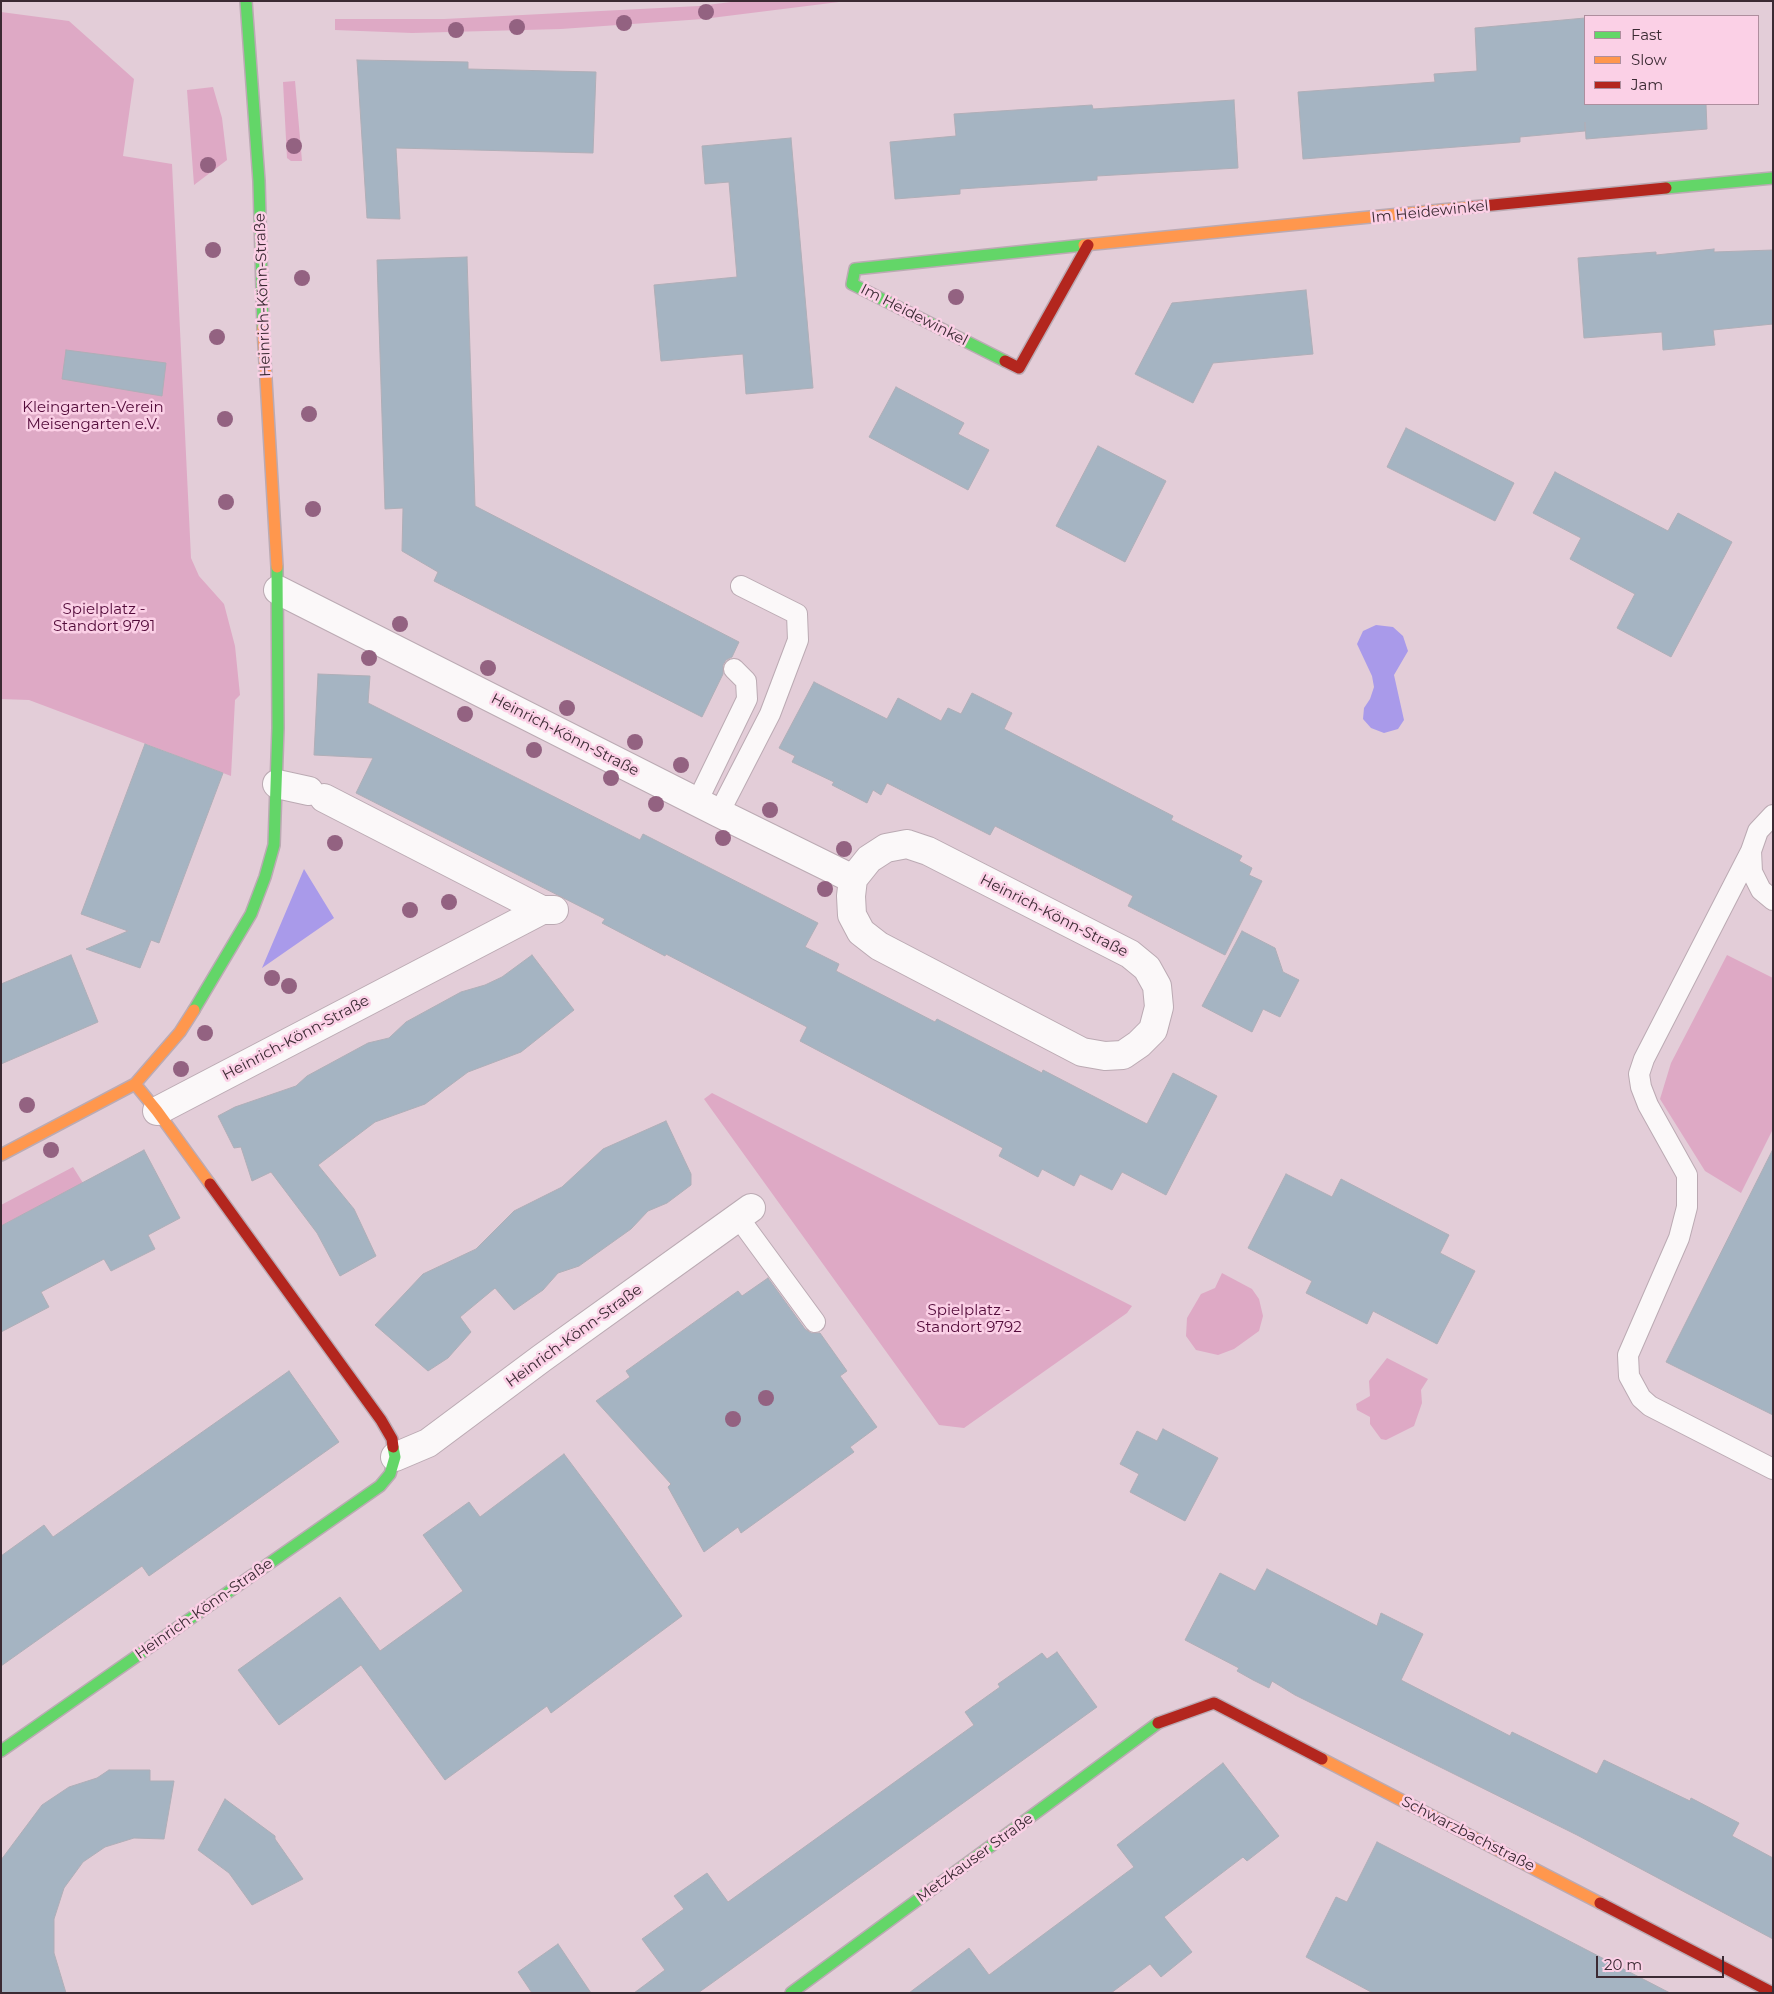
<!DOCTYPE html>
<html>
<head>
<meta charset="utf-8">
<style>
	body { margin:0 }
	#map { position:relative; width:1774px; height:1994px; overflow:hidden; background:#e3cdd8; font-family:Montserrat,sans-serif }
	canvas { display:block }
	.frame { position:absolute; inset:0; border:2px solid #3b2a33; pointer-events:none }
	.legend { position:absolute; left:1584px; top:15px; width:175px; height:90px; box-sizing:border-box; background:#fbd0e6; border:1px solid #ae8e9e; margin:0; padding:6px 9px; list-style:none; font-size:15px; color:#3b2a33 }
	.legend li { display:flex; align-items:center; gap:10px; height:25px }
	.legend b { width:25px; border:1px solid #ae8e9e }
	.scale { position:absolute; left:1596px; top:1956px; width:128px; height:22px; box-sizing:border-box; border:2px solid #3b2a33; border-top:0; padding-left:6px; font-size:15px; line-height:18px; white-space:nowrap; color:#3b2a33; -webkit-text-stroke:4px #fbd0e6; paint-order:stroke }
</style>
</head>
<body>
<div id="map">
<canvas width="1774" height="1994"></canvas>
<div class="frame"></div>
<ul class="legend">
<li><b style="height:6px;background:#63d668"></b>Fast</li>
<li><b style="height:6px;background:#ff974d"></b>Slow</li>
<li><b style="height:6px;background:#b3261e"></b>Jam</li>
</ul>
<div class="scale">20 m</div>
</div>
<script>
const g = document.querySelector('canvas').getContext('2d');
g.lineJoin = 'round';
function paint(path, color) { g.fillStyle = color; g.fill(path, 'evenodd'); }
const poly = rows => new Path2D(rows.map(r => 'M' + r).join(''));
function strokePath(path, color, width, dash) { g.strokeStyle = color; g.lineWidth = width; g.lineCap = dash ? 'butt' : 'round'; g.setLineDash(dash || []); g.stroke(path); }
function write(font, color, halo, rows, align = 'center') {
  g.font = font + ' Montserrat,sans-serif'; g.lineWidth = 5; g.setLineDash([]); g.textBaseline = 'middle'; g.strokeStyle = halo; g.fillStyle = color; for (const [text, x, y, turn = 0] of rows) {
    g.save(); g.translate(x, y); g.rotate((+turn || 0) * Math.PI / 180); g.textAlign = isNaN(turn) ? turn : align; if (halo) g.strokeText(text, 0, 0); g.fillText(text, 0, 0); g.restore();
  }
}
const green = poly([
	[739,1,847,1,703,19,561,29,412,33,335,30,335,19,444,19,699,6],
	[1,12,69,21,134,79,123,156,172,164,191,558,199,576,224,604,235,646,240,695,235,700,231,776,29,700,1,699],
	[295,81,302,161,291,161,287,158,283,82],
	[213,87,222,118,227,160,194,185,187,90],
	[1727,955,1773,978,1773,1129,1741,1193,1705,1171,1660,1099,1671,1063],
	[712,1093,1132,1306,1127,1313,964,1428,939,1425,704,1099],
	[73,1167,83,1183,1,1226,1,1205],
	[1222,1273,1252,1289,1259,1299,1263,1316,1259,1331,1234,1349,1218,1355,1196,1350,1186,1336,1187,1318,1201,1294,1215,1288],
	[1387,1358,1428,1379,1421,1390,1422,1403,1414,1426,1386,1440,1381,1439,1370,1424,1370,1417,1357,1410,1356,1404,1370,1396,1369,1381]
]);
const water = poly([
	[1376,625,1393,627,1403,636,1408,651,1394,675,1404,720,1398,729,1384,733,1371,728,1363,719,1364,708,1370,699,1374,687,1372,676,1357,644,1363,631],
	[304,869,334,918,262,968]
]);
const building = poly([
	[1585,18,1585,104,1706,104,1707,129,1586,139,1585,122,1585,131,1520,137,1520,142,1303,159,1298,92,1435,82,1434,74,1477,71,1475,28,1585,18],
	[357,60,468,62,468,69,596,72,593,153,396,148,400,219,367,218,357,60],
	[1234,100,1238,168,1097,176,1097,180,960,189,960,194,895,199,890,142,956,136,954,114,1092,105,1093,109,1234,100],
	[791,138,813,388,746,394,743,354,661,361,654,285,737,277,729,182,705,184,702,146,791,138],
	[1714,249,1714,252,1773,250,1773,324,1713,330,1715,345,1663,350,1662,332,1584,338,1578,258,1656,252,1656,255,1714,249],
	[467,257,475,506,739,642,732,657,726,660,723,665,723,674,702,717,434,581,438,572,402,551,403,508,385,509,377,260,467,257],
	[1306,290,1313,354,1213,363,1193,403,1135,374,1172,303,1306,290],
	[66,350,166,363,162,396,62,379,66,350],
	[896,387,964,423,958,434,989,450,968,490,869,437,896,387],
	[1406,428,1514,483,1495,521,1387,467,1406,428],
	[1098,446,1166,481,1125,562,1056,526,1098,446],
	[1555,472,1668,531,1678,513,1732,542,1671,657,1617,628,1635,594,1570,559,1581,538,1533,513,1555,472],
	[318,674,370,676,368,703,640,840,643,834,818,923,805,947,839,964,836,971,935,1022,937,1019,1042,1073,1043,1070,1147,1124,1173,1073,1217,1096,1166,1195,1122,1172,1112,1190,1080,1174,1074,1186,1042,1169,1038,1177,999,1156,1003,1148,800,1041,807,1027,666,954,665,956,602,923,605,919,356,793,373,758,314,755,318,674],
	[814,682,887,719,898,698,941,721,948,708,961,714,972,693,1012,713,1004,729,1173,816,1171,820,1242,856,1239,861,1252,868,1249,875,1262,881,1225,955,1128,906,1133,896,995,826,990,835,887,783,881,795,873,790,867,803,832,785,834,782,792,762,795,756,779,748,814,682],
	[145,744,223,773,159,943,151,940,140,968,86,949,128,931,81,914,145,744],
	[1242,931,1275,948,1283,972,1299,980,1280,1017,1263,1009,1252,1032,1202,1006,1242,931],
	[71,955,98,1022,1,1064,1,984,71,955],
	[532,955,574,1010,521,1052,468,1072,425,1104,375,1122,318,1165,354,1209,376,1256,340,1276,317,1233,271,1172,252,1181,241,1147,234,1148,218,1116,235,1107,296,1086,307,1076,368,1043,389,1038,406,1022,461,992,485,985,502,977,532,955],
	[666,1121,691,1174,691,1185,667,1203,648,1211,631,1229,579,1266,558,1273,543,1290,514,1310,495,1288,460,1317,471,1332,448,1358,428,1371,375,1325,423,1274,476,1249,514,1211,562,1187,603,1149,666,1121],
	[1773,1149,1773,1415,1666,1362,1773,1149],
	[144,1150,180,1218,148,1235,155,1249,111,1271,104,1259,41,1292,49,1307,1,1332,1,1226,144,1150],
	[1286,1174,1332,1197,1341,1179,1449,1235,1440,1253,1475,1271,1437,1344,1373,1311,1367,1324,1306,1293,1312,1281,1248,1248,1286,1174],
	[768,1278,805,1329,811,1333,820,1333,847,1371,840,1376,877,1427,850,1447,854,1452,741,1533,738,1527,704,1552,668,1487,671,1484,596,1401,630,1377,626,1371,738,1291,742,1296,768,1278],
	[289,1371,339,1442,149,1576,142,1566,1,1666,1,1556,44,1525,53,1537,289,1371],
	[1163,1429,1218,1458,1185,1521,1130,1492,1139,1474,1120,1464,1137,1431,1157,1441,1163,1429],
	[564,1454,612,1518,682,1616,551,1713,547,1706,445,1780,361,1665,279,1725,238,1670,340,1597,380,1651,463,1591,423,1535,469,1502,480,1517,564,1454],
	[1267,1569,1377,1626,1381,1613,1423,1634,1401,1680,1510,1736,1512,1732,1597,1774,1604,1760,1690,1801,1691,1798,1739,1823,1732,1836,1773,1858,1773,1939,1577,1835,1295,1695,1272,1681,1269,1688,1253,1680,1237,1671,1239,1668,1185,1640,1220,1573,1255,1591,1267,1569],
	[1057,1652,1097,1707,698,1993,634,1993,665,1970,642,1939,684,1909,674,1896,707,1873,728,1902,974,1725,965,1712,1000,1687,998,1684,1042,1653,1047,1659,1057,1652],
	[1223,1763,1279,1836,1247,1861,1243,1857,1164,1917,1192,1952,1161,1977,1150,1964,1111,1993,909,1993,969,1948,989,1975,1134,1867,1117,1845,1223,1763],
	[109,1770,150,1770,150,1781,174,1781,164,1839,134,1838,105,1847,83,1862,64,1888,54,1919,54,1953,66,1993,1,1993,1,1860,42,1805,69,1787,97,1778,109,1770],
	[225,1799,275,1836,275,1839,303,1879,252,1905,229,1873,198,1850,225,1799],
	[1377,1842,1430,1869,1670,1993,1373,1993,1306,1957,1336,1897,1347,1902,1377,1842],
	[558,1944,591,1993,532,1993,518,1972,558,1944]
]);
const lane = poly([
	[697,802,747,699,746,681,734,669],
	[719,813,770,714,798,640,797,614,741,586],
	[1773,815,1758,831,1751,851,1644,1059,1639,1074,1641,1087,1648,1105,1687,1175,1687,1207,1679,1238,1628,1355,1629,1376,1641,1398,1650,1406,1773,1469],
	[1751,851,1752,872,1761,890,1773,900],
	[738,1217,815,1322]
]);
const street = poly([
	[278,590,719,813,853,879],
	[277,784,309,791],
	[324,798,542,910],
	[907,844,928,851,1130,954,1147,968,1157,986,1159,1007,1153,1030,1139,1044,1123,1055,1105,1056,1082,1052,879,946,861,932,852,915,851,896,853,879,869,859,886,848,907,844],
	[157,1111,542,910,554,910],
	[395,1457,428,1443,542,1358,751,1208]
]);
const fast = poly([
	[246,1,259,181,263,328],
	[1666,188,1773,178],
	[1005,361,852,284,855,269,1084,245],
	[194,1010,251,914,265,877,274,845,278,728,277,567],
	[1,1751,380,1486,390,1474,395,1457,393,1447],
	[791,1993,1158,1723]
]);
const slow = poly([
	[1084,245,1472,207],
	[263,328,277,567],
	[135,1084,157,1111,210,1184],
	[1,1155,135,1084,180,1032,194,1010],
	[1322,1759,1600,1903]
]);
const jam = poly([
	[1472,207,1666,188],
	[1005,361,1019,368,1088,245],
	[210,1184,381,1420,392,1439,393,1447],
	[1158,1723,1214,1703,1322,1759],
	[1600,1903,1773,1993]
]);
const trees = [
	[706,12],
	[624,23],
	[517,27],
	[456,30],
	[294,146],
	[208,165],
	[213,250],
	[302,278],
	[956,297],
	[217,337],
	[309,414],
	[225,419],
	[226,502],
	[313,509],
	[400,624],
	[369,658],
	[488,668],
	[567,708],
	[465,714],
	[635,742],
	[534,750],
	[681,765],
	[611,778],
	[656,804],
	[770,810],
	[723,838],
	[335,843],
	[844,849],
	[825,889],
	[449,902],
	[410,910],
	[272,978],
	[289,986],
	[205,1033],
	[181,1069],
	[27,1105],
	[51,1150],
	[766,1398],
	[733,1419]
];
const streetNames = [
	["Im Heidewinkel",1430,212,-6],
	["Heinrich-Könn-Straße",263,295,-92],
	["Im Heidewinkel",914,315,27],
	["Heinrich-Könn-Straße",565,735,27],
	["Heinrich-Könn-Straße",1054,916,27],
	["Heinrich-Könn-Straße",296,1038,-28],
	["Heinrich-Könn-Straße",574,1336,-36],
	["Heinrich-Könn-Straße",204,1609,-35],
	["Schwarzbachstraße",1468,1834,27],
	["Metzkauser Straße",975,1858,-36]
];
const parkNames = [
	["Kleingarten-Verein",93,408],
	["Meisengarten e.V.",93,425],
	["Spielplatz -",104,610],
	["Standort 9791",104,627],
	["Spielplatz -",969,1311],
	["Standort 9792",969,1328]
];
paint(green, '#dea9c5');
paint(water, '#a99aea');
paint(building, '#a5b4c2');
strokePath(building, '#afaeb7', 1);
strokePath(lane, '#bbaab3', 22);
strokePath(street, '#bbaab3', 30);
strokePath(fast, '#bbaab3', 14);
strokePath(slow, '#bbaab3', 14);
strokePath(jam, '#bbaab3', 14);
strokePath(lane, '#fbf8f9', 20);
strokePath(street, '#fbf8f9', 28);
strokePath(fast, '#63d668', 11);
strokePath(slow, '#ff974d', 11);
strokePath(jam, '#b3261e', 11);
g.fillStyle = '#936281';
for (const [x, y] of trees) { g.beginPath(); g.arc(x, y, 8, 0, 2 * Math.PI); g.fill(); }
write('15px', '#3b2a33', '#fbd0e6', streetNames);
write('15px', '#520a39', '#fbd0e6', parkNames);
</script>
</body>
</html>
